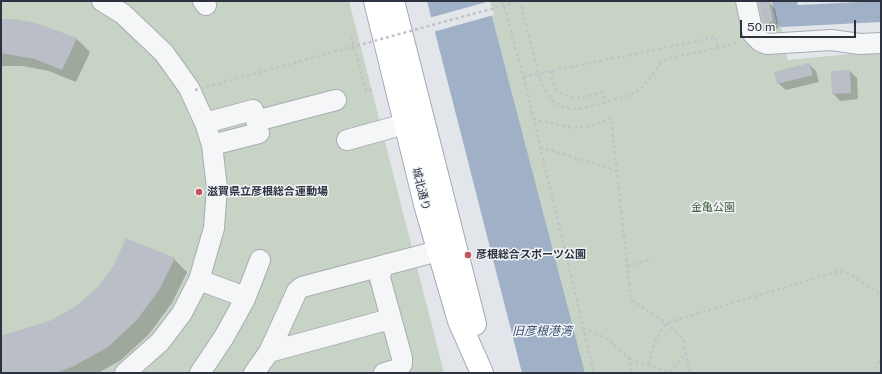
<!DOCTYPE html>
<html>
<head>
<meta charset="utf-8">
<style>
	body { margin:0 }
	#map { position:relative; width:882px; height:374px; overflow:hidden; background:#e2e5ea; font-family:"Public Sans",sans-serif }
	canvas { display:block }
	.frame { position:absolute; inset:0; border:2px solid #2c3240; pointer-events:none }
	.scale { position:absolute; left:740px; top:20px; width:116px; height:18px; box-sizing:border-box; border:2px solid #2c3240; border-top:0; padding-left:5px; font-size:12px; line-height:14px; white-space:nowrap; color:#2c3240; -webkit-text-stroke:3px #f2f4f7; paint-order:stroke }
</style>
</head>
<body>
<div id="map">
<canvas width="882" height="374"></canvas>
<div class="frame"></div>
<div class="scale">50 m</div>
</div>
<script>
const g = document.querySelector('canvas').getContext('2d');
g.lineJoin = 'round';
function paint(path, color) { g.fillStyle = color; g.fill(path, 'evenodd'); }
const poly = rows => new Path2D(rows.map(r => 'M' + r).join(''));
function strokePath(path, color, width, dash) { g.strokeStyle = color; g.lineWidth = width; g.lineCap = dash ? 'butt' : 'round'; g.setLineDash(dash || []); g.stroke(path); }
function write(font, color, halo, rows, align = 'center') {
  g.font = font + ' "Public Sans","Noto Sans JP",sans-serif'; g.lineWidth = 3; g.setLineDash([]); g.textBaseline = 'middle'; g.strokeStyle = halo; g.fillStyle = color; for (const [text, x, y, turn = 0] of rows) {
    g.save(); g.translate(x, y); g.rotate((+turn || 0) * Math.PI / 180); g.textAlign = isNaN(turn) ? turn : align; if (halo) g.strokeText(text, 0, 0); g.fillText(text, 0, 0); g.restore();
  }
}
const green = poly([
	[1,1,349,1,444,373,1,373],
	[488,1,775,1,772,3,776,23,781,27,788,60,881,51,880,373,585,373]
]);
const water = poly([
	[427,1,488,1,585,373,522,373],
	[775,1,797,1,798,5,881,1,881,22,781,27,776,23,772,3]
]);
const pier = poly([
	[490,1,494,15,433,32,429,18]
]);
const shadow = poly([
	[768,1,775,9,779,28,771,30,763,23],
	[1,20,36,24,77,39,90,52,76,82,49,71,23,66,1,66],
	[809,64,816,71,819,82,786,90,778,83],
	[850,71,857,78,858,99,840,101,833,93],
	[174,259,187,272,172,303,149,334,121,360,98,373,1,373,1,337,52,321]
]);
const building = poly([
	[758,1,769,1,773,21,763,24],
	[1,19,13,19,36,23,77,38,62,70,35,59,1,53],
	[809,63,813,75,777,84,774,72],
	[850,70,851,93,832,94,831,71],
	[126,238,175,258,159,290,136,321,108,347,74,366,56,373,1,373,1,336,52,320,76,306,98,287,114,265]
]);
const path = poly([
	[503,1,526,87,594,373],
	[351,36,366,91,373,90],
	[551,71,552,81,558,91,569,97,580,98,602,92,605,102],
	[523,77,716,37,718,47],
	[540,79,546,92,554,103,566,108,581,109,631,95,642,88,661,63,669,58,739,43],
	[533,119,575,128,594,125,611,118,631,300,666,323,683,339,690,373],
	[540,147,617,171],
	[628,266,652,259],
	[583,328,607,339,630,359,631,373],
	[630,359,670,372],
	[649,365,654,343,666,323,839,271,852,275,881,295],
	[670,372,686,353],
	[871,373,881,360]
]);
const minor = poly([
	[102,1,123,14,164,53,189,88,205,123,212,145,217,188,214,228,199,280,182,313,160,342,125,373],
	[203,1,206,5],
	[746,1,753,34,760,41,767,44,831,40,860,44,881,43],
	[256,121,336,100],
	[205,123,253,110],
	[347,140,405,124],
	[212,145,259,133],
	[199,280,245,297],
	[269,352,390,319],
	[200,373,224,337,245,299,260,260],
	[254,373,269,352,297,291,302,287,438,251],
	[384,373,398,369,402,364,402,358,380,278,382,268,387,264]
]);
const major = poly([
	[375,1,426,208,459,321,482,373],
	[393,1,475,324]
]);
const pathBridge = poly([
	[195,90,520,1,540,79]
]);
const markers = [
	[199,192,4,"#c5515e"],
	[468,255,4,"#c5515e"]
];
const streetNames = [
	["城北通り",421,189,76]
];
const poiNames = [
	["滋賀県立彦根総合運動場",207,192],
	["彦根総合スポーツ公園",476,255]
];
const parkNames = [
	["金亀公園",713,208]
];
const waterNames = [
	["旧彦根港湾",542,331]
];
paint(green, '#c7d3c4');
paint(water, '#a0b1c7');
paint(pier, '#e2e5ea');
paint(shadow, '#0003');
paint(building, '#babec6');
strokePath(minor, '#a8acb4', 22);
strokePath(major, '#a2a9b4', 24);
strokePath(path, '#c1c3c8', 2.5, [3, 3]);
strokePath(minor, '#f5f6f8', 20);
strokePath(major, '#fff', 22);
strokePath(pathBridge, '#c1c3c8', 2.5, [3, 3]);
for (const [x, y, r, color] of markers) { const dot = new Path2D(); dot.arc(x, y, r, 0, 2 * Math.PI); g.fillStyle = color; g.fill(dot); strokePath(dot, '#f2f4f7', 1.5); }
write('11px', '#2c3240', '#f2f4f7', streetNames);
write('bold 11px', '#2c3240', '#f2f4f7', poiNames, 'left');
write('11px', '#3f5b3a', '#f2f4f7', parkNames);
write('italic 12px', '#385071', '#f2f4f7', waterNames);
</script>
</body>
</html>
